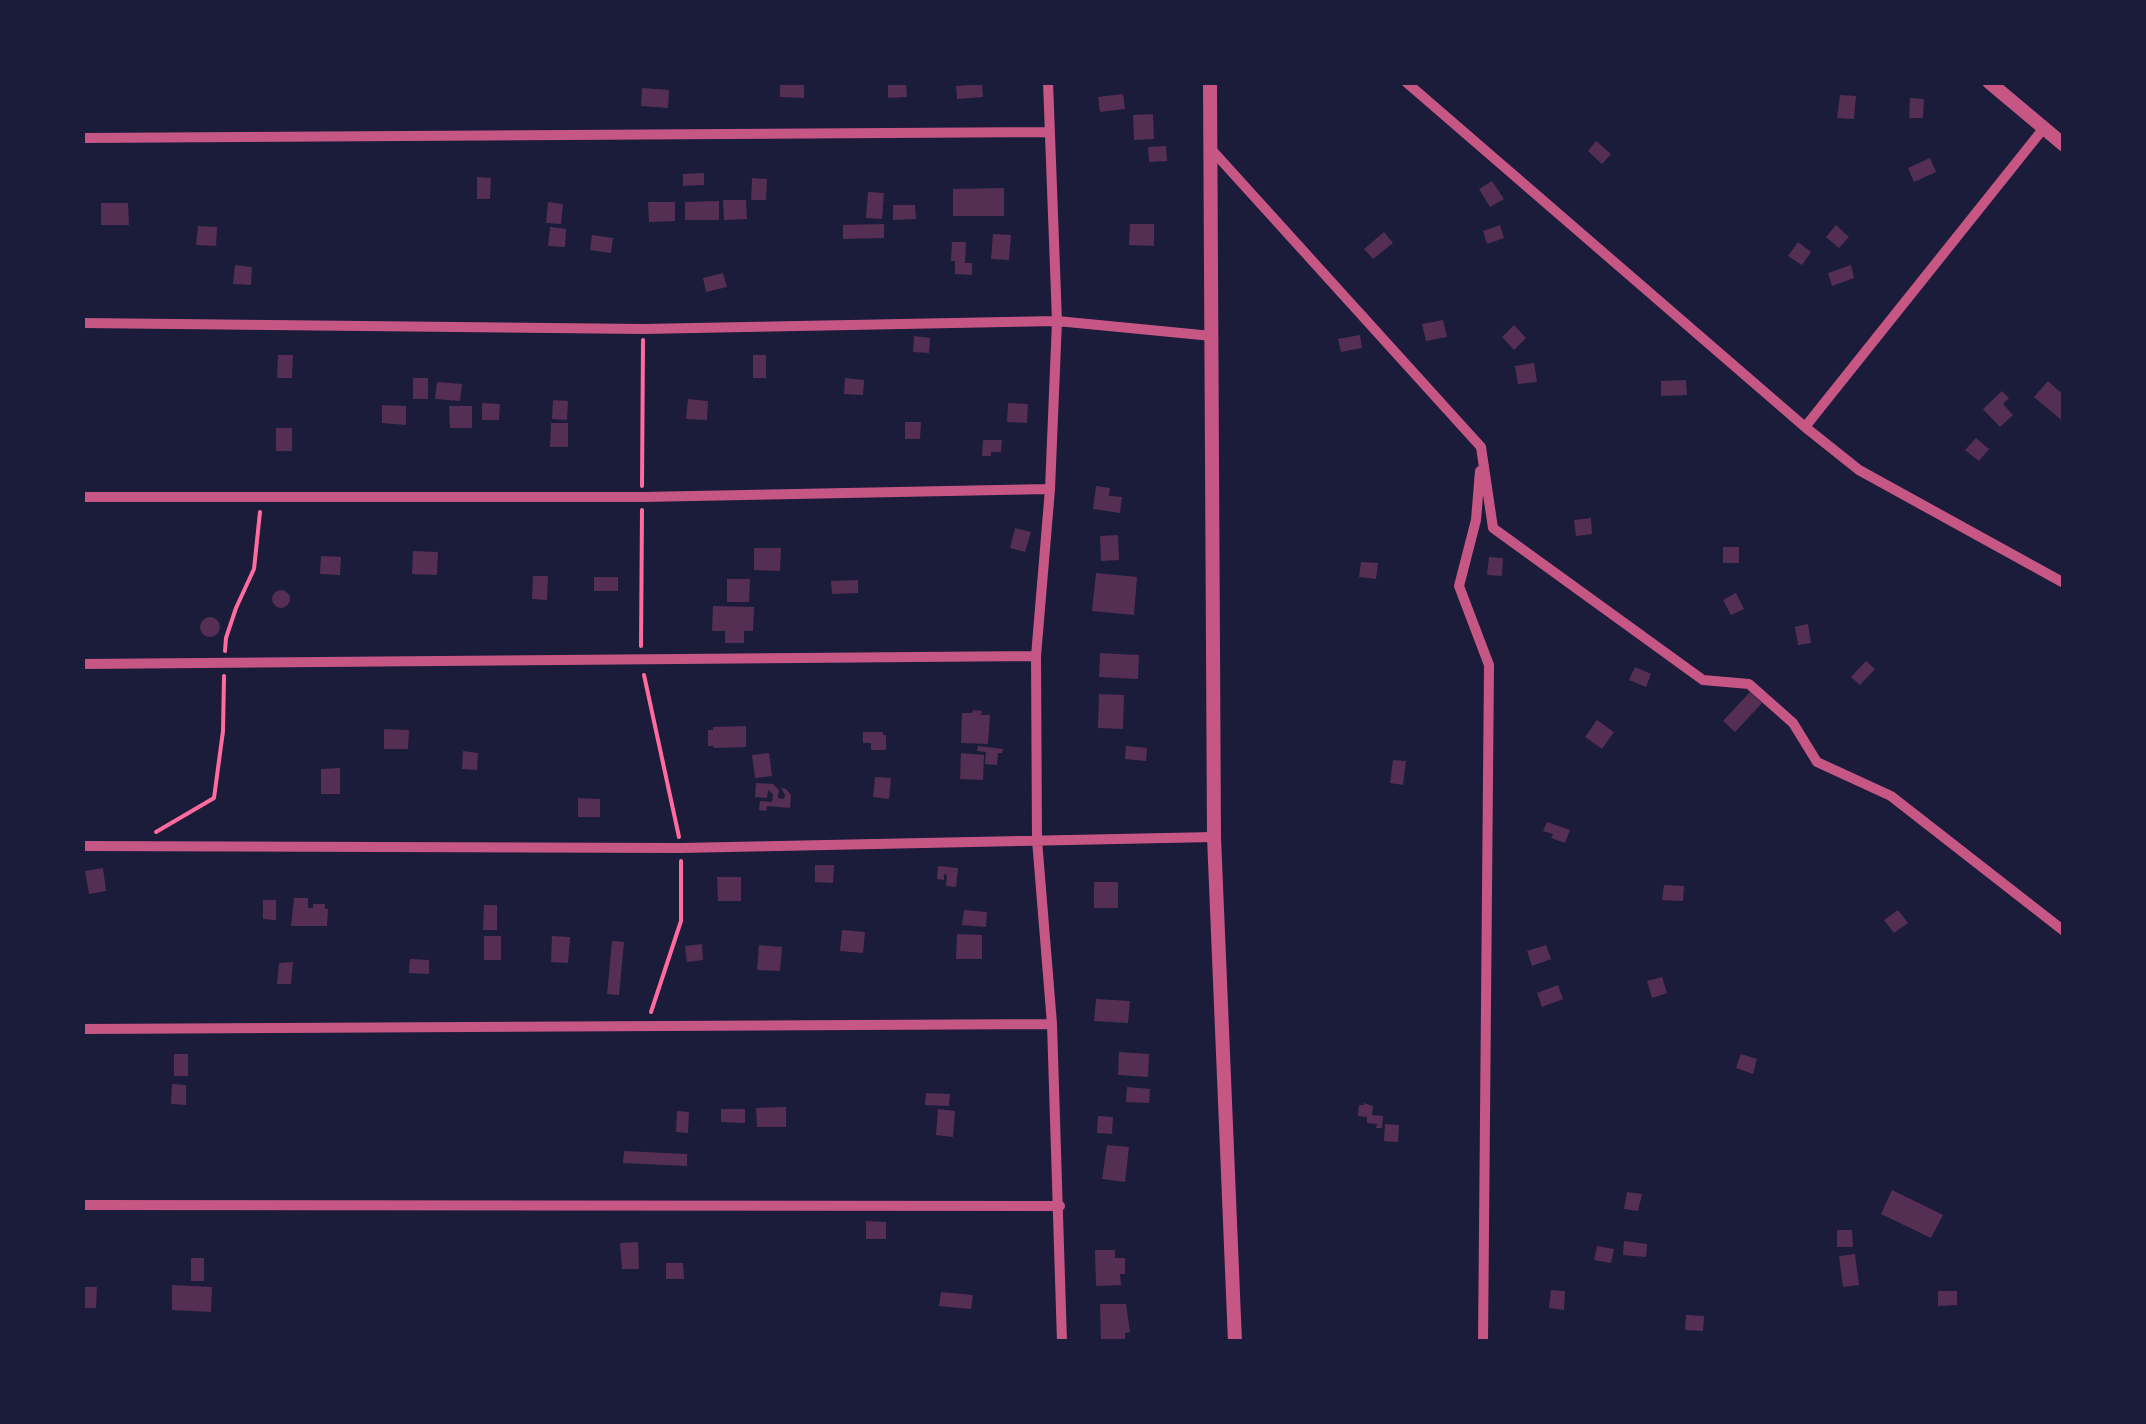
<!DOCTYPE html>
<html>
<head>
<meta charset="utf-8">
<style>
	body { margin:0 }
	#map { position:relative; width:2146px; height:1424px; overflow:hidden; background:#1b1b3a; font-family:"PT Serif",serif }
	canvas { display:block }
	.frame { position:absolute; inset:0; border:85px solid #1b1b3a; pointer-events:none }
</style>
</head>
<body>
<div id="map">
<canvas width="2146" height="1424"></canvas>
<div class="frame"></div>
</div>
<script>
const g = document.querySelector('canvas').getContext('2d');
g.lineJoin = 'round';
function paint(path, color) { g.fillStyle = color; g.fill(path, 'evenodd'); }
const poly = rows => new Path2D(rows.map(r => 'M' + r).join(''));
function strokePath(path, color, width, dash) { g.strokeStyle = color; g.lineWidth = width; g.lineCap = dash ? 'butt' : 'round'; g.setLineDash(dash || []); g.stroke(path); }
const building = poly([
	[780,82,804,82,804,98,780,97],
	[888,82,906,82,907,97,888,98],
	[982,84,983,97,957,99,956,86],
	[642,88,669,90,668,108,641,106],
	[1123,94,1125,109,1100,112,1098,97],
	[1840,95,1856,96,1854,119,1837,118],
	[1910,98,1924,99,1923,118,1909,118],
	[1153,114,1154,139,1134,140,1133,115],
	[1596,141,1611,154,1602,164,1588,151],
	[1166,146,1167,161,1149,162,1148,147],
	[1930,158,1936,172,1914,182,1908,168],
	[704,173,704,185,683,186,683,174],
	[477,177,491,178,490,199,477,199],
	[752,178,767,179,766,200,751,200],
	[1492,181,1504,199,1490,207,1479,189],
	[1004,188,1004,216,953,216,953,189],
	[868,192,884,193,882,219,866,218],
	[723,200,746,200,747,219,724,220],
	[719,201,719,220,685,220,685,202],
	[548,202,563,204,561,224,546,223],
	[648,202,675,202,675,221,649,222],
	[101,203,128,203,129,225,101,225],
	[893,205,915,205,916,219,893,220],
	[884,224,884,238,843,239,843,225],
	[1130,224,1154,224,1154,246,1129,245],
	[1500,225,1504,238,1487,244,1483,231],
	[1836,225,1849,237,1839,248,1826,237],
	[198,226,217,227,216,246,196,245],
	[550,227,566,229,565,247,548,246],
	[1384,232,1393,243,1373,259,1364,249],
	[993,234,1011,235,1009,260,991,259],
	[592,235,613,238,611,253,590,250],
	[952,242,966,242,965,263,972,263,972,275,955,274,955,261,951,261],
	[1798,242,1811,252,1802,265,1788,256],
	[235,265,252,267,251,285,233,284],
	[1851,265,1854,278,1832,286,1828,273],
	[723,273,727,287,706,292,703,278],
	[1443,320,1447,337,1426,341,1422,324],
	[1514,325,1526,338,1514,350,1502,337],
	[1360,335,1362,348,1341,352,1338,339],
	[914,336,930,338,929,353,913,352],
	[278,355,293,355,292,378,277,378],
	[753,355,766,355,766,378,753,378],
	[1534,363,1537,382,1518,384,1515,366],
	[413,378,428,378,428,399,413,399],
	[845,378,864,380,863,395,844,394],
	[1686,380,1687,395,1661,396,1661,381],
	[2048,381,2060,392,2064,387,2064,422,2034,397],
	[437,382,462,384,460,401,435,399],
	[2002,391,2009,398,2003,404,2013,415,2000,427,1983,409],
	[688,399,708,401,707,420,686,419],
	[553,400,568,401,567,420,552,419],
	[482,403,500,404,499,420,482,420],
	[1008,403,1028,404,1027,423,1007,422],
	[382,405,406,406,406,425,382,423],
	[449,406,472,406,472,428,450,428],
	[905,422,921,422,920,439,905,439],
	[551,423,568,423,568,447,550,447],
	[276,428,292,428,292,451,276,451],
	[1976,438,1989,449,1979,461,1965,450],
	[983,440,1002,440,1001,452,991,452,991,456,982,456],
	[1096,486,1110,488,1109,496,1122,497,1120,513,1093,509],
	[1591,518,1592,534,1576,536,1574,520],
	[1015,528,1031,532,1025,552,1010,548],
	[1118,535,1119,560,1101,561,1100,536],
	[1723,547,1739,547,1739,563,1723,563],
	[754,548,781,548,780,571,754,570],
	[413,551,438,552,437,575,412,574],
	[321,556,341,557,340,575,320,574],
	[1489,557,1503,558,1502,576,1487,575],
	[1361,562,1378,563,1376,579,1359,577],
	[1096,573,1137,577,1134,615,1092,611],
	[533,576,548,576,547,600,532,599],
	[594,577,618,577,618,591,594,591],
	[727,579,750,579,749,602,727,602],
	[858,580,858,593,832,594,831,581],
	'272 599a9 9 0 1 1 18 0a9 9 0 1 1-18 0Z',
	[1736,593,1744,609,1731,615,1723,600],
	[713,606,754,607,753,631,744,631,744,643,725,643,725,631,712,631],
	'200 627a10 10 0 1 1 20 0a10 10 0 1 1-20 0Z',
	[1808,624,1811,643,1798,645,1795,627],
	[1100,653,1139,655,1138,679,1099,677],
	[1866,661,1875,669,1860,685,1851,677],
	[1635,667,1651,674,1646,687,1629,680],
	[1750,692,1762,703,1735,732,1723,721],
	[1099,694,1124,695,1123,729,1098,728],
	[973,710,982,711,981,715,990,715,988,744,961,743,962,713,972,713],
	[1597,720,1614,732,1602,749,1585,737],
	[746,726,746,747,714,748,713,746,708,746,708,730,713,730,713,727],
	[384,729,409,730,408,749,384,749],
	[863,732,883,732,883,735,886,735,886,750,871,750,871,743,863,743],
	[978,746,1003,749,1002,753,998,753,997,765,985,764,986,752,977,751],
	[1126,746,1147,748,1146,761,1125,759],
	[463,751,478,753,477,770,462,769],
	[769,753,772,776,755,778,752,755],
	[961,753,984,755,983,780,960,779],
	[1393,760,1406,761,1403,785,1390,783],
	[340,768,340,794,321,794,321,769],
	[875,777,891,778,889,799,873,797],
	[756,783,773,784,779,790,778,798,784,799,785,795,781,788,786,789,791,795,790,808,767,806,766,811,759,810,760,801,772,802,773,794,768,790,767,798,755,797],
	[578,798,600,799,600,817,578,817],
	[1547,822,1570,830,1565,843,1551,838,1553,834,1543,831],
	[815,865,834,865,833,883,815,882],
	[938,866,958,868,956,887,946,886,947,875,944,874,944,880,937,879],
	[103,868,106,891,89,894,85,871],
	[717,877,741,877,741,901,718,901],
	[1094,882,1118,882,1118,908,1094,908],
	[1664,885,1684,886,1683,901,1662,900],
	[294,898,308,898,308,908,313,908,313,904,325,904,325,909,328,909,327,926,291,926],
	[263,900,276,900,276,920,263,919],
	[484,905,497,905,497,930,483,930],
	[964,910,987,912,986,927,962,925],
	[1898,910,1908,923,1894,933,1884,920],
	[842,930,865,932,863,953,840,951],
	[957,934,982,935,982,959,956,959],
	[484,936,501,936,501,960,484,960],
	[552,936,570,937,568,963,551,962],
	[612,941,624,942,619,995,607,994],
	[702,944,703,960,687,962,685,946],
	[759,945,782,947,780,971,757,970],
	[1546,945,1551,959,1532,966,1527,951],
	[410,959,429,960,429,974,409,973],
	[293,962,291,984,277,984,279,963],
	[1662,977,1667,993,1652,998,1647,981],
	[1558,985,1563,999,1542,1007,1537,993],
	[1096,999,1130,1001,1128,1023,1094,1021],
	[1119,1052,1149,1054,1148,1077,1118,1075],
	[174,1054,188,1054,188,1076,174,1076],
	[1741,1054,1757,1059,1755,1066,1753,1065,1755,1066,1753,1074,1736,1068],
	[172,1084,186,1085,186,1105,171,1104],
	[1127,1087,1150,1089,1149,1103,1126,1102],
	[926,1093,950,1094,949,1106,925,1105],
	[1364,1103,1373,1106,1372,1115,1383,1116,1382,1128,1376,1128,1377,1124,1367,1123,1367,1117,1358,1116,1359,1105,1364,1105],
	[786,1107,786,1127,757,1127,756,1108],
	[721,1109,745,1109,745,1123,721,1122],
	[938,1109,955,1111,953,1137,936,1135],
	[677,1111,689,1112,688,1133,676,1132],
	[1098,1116,1113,1117,1112,1134,1097,1133],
	[1385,1124,1399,1125,1398,1142,1384,1141],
	[1107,1145,1129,1147,1125,1182,1102,1179],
	[624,1151,687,1154,687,1166,623,1163],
	[1892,1190,1943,1215,1931,1238,1881,1214],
	[1627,1192,1642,1194,1638,1211,1624,1209],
	[866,1221,886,1222,886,1239,866,1239],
	[1837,1230,1852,1230,1853,1247,1837,1247],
	[1624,1241,1647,1244,1646,1257,1623,1255],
	[638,1242,639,1269,622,1269,620,1243],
	[1597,1246,1614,1249,1611,1263,1594,1260],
	[1095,1250,1115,1250,1115,1258,1125,1258,1125,1274,1120,1274,1121,1285,1096,1286],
	[1855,1254,1859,1285,1843,1287,1839,1256],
	[191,1258,204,1258,204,1281,191,1281],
	[666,1263,683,1263,684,1279,666,1279],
	[172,1285,212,1287,211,1312,172,1310],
	[82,1287,97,1287,96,1308,82,1308],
	[1551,1290,1565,1291,1564,1310,1549,1308],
	[1938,1291,1957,1291,1957,1305,1938,1306],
	[941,1292,973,1295,971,1309,939,1306],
	[1100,1304,1126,1304,1130,1332,1125,1333,1125,1342,1101,1342],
	[1686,1315,1704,1316,1703,1331,1685,1330]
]);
const path = poly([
	[642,486,643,340],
	[641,646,642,510],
	[225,651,226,638,236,608,254,569,260,512],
	[644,675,679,837],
	[156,832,214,798,223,731,224,676],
	[651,1012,681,921,681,861]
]);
const minor = poly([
	[1048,82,1057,321,1050,489,1036,656,1037,840,1052,1024,1062,1342],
	[1406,82,1805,427,1859,470,2064,583],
	[82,138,1049,132],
	[1211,149,1481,447,1493,528,1703,680,1749,684,1793,723,1817,762,1891,796,2064,931],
	[82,323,643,329,1057,321,1212,336],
	[1805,427,2043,129],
	[1480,471,1476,520,1459,586,1489,665,1483,1342],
	[82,497,642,497,1050,489],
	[82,664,1036,656],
	[82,846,681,848,1214,837],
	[82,1029,1052,1024],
	[82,1205,1060,1206]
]);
const tertiary = poly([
	[1210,82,1214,837,1235,1342],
	[1989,82,2064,145]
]);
paint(building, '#542f53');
strokePath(path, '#ff6b9d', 4);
strokePath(minor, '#c65784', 10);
strokePath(tertiary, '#c65784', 14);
</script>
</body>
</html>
